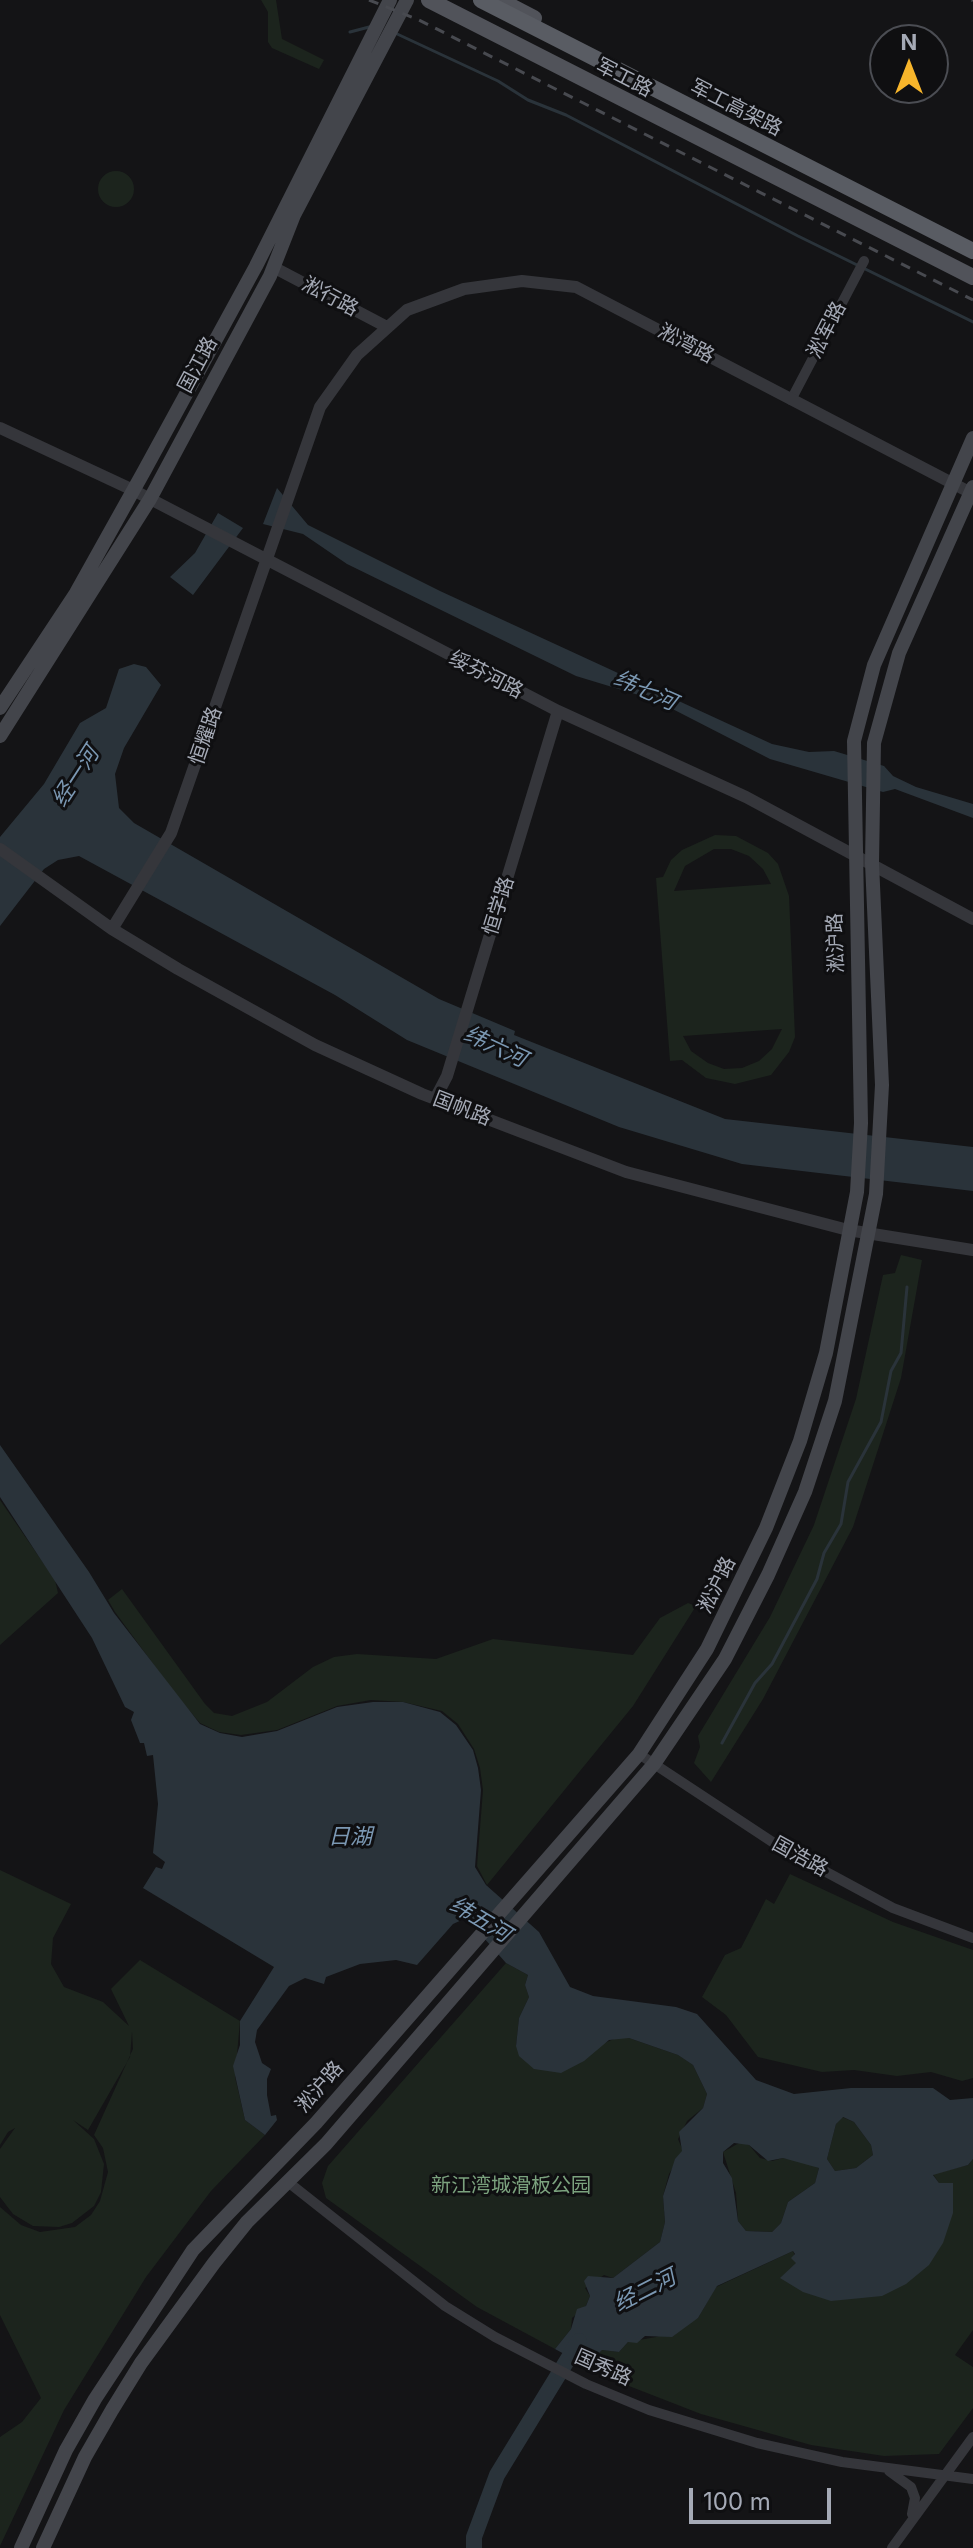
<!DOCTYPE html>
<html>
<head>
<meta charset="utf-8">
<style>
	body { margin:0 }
	#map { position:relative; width:973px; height:2548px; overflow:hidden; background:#141416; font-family:Inter,sans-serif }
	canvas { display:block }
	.north { position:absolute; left:869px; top:24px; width:80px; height:80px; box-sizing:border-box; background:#0f0f11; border:2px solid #4b4d53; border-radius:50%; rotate:0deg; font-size:22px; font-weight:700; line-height:32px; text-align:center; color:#a5aab6 }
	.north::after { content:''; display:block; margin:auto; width:28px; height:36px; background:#f7b52b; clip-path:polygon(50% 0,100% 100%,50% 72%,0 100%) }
	.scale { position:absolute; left:689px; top:2488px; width:142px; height:36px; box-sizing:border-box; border:4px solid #a5aab6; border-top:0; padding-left:10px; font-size:24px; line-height:28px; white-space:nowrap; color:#a5aab6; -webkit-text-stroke:6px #0f0f11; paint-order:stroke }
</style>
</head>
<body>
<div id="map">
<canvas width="973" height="2548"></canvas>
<div class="north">N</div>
<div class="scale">100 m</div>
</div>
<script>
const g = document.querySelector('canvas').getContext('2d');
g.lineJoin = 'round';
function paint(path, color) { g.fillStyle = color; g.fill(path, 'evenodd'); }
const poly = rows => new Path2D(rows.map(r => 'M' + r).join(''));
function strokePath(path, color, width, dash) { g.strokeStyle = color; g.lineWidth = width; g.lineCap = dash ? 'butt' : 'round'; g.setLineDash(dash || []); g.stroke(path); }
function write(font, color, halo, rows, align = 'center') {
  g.font = font + ' Inter,"Noto Sans SC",sans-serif'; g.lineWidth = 6; g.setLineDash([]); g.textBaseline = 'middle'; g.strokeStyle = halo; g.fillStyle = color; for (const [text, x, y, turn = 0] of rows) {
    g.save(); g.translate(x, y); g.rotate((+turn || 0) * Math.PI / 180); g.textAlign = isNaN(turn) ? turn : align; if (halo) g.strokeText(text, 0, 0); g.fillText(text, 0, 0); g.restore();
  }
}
const green = poly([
	[261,0,276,0,282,39,324,60,319,69,272,48,268,42,268,12],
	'98 189a18 18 0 1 1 36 0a18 18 0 1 1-36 0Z',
	[715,835,736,836,768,853,778,864,789,896,795,1037,789,1052,771,1075,735,1084,706,1078,682,1060,670,1061,656,878,663,877,671,860,682,850],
	[714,849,731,849,749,856,763,869,771,884,674,891,685,866],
	[782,1029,772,1049,759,1061,742,1068,724,1069,708,1063,691,1051,683,1036],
	[901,1255,922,1260,901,1378,853,1527,763,1699,711,1782,694,1763,700,1747,698,1736,770,1617,814,1525,856,1399,883,1275,895,1273],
	[0,1500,55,1580,58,1593,0,1645],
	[122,1589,205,1704,214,1713,232,1716,267,1702,313,1667,334,1657,357,1654,436,1659,493,1639,633,1655,660,1618,688,1603,696,1606,633,1706,487,1885,477,1866,483,1790,480,1768,474,1749,458,1724,442,1711,403,1702,371,1700,337,1706,277,1730,241,1735,219,1732,200,1723,176,1695,115,1612,108,1600],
	[0,1870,71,1904,53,1938,51,1964,64,1987,103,2002,129,2026,111,1989,140,1960,240,2021,235,2077,245,2120,265,2135,211,2191,146,2277,64,2410,0,2546,0,2437,22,2422,41,2398,0,2315,0,2207,21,2225,40,2232,75,2227,91,2215,100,2201,108,2172,103,2148,94,2135,133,2049,132,2032,130,2057,88,2130,73,2120,94,2139,104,2164,101,2192,94,2206,72,2223,59,2227,33,2226,13,2214,0,2197,0,2149,15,2128,8,2132,0,2145],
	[790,1874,893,1922,973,1950,973,2078,962,2081,931,2072,897,2076,854,2070,822,2072,758,2057,726,2015,702,1997,725,1955,741,1948,766,1899,774,1904],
	[506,1963,528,1975,525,1985,529,1997,519,2018,516,2046,602,2044,619,2037,629,2038,678,2055,693,2065,707,2094,703,2108,687,2121,678,2139,683,2151,669,2174,663,2196,665,2222,660,2242,613,2278,604,2275,585,2288,590,2296,586,2306,572,2318,571,2329,555,2349,477,2307,326,2198,322,2183,328,2166],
	[842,2117,854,2122,871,2145,873,2155,856,2168,835,2171,827,2159,836,2124],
	[741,2142,749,2145,760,2158,772,2161,783,2158,799,2160,819,2168,815,2183,788,2202,781,2223,772,2232,746,2231,738,2221,736,2193,723,2152],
	[973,2159,973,2330,955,2355,973,2367,973,2408,939,2454,884,2456,811,2445,701,2414,629,2386,620,2374,611,2378,586,2366,602,2350,619,2352,628,2342,656,2337,698,2318,716,2287,793,2251,797,2263,781,2278,939,2183,933,2174,968,2165]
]);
const water = poly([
	[277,488,308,525,440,591,772,744,809,752,834,751,884,766,893,776,916,787,973,804,973,818,895,789,883,792,770,759,655,700,576,676,347,564,303,534,263,524],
	[218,513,243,528,193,595,170,577,195,553],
	[134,664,146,667,161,685,124,748,115,774,119,808,134,823,439,999,515,1031,514,1035,725,1119,973,1147,973,1191,742,1164,619,1127,407,1040,335,995,79,856,58,860,44,869,0,926,0,837,44,784,80,723,106,708,119,669],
	[0,1445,89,1572,114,1613,200,1724,220,1733,242,1737,277,1731,337,1707,373,1702,403,1702,440,1712,456,1725,473,1750,478,1768,481,1790,475,1867,486,1885,539,1932,570,1987,593,1996,676,2007,697,2014,756,2080,794,2094,851,2088,933,2088,950,2100,973,2098,973,2159,968,2165,933,2175,939,2183,953,2183,953,2213,943,2243,929,2265,906,2284,882,2296,831,2301,803,2292,780,2278,796,2263,791,2258,795,2254,793,2251,717,2286,698,2318,672,2337,645,2336,637,2343,628,2342,619,2352,602,2350,586,2366,555,2349,571,2329,577,2309,586,2306,590,2296,584,2281,588,2276,613,2278,660,2242,665,2222,663,2196,675,2159,682,2151,679,2132,703,2108,707,2094,693,2065,678,2055,629,2038,609,2040,584,2061,561,2073,534,2069,519,2056,516,2046,519,2018,529,1997,525,1985,528,1975,506,1963,469,1921,464,1919,453,1924,417,1965,396,1960,360,1964,326,1977,324,1984,305,1978,289,1986,257,2030,255,2042,262,2063,271,2069,267,2079,267,2095,271,2116,276,2115,277,2120,265,2135,245,2120,233,2066,240,2045,240,2021,274,1967,143,1888,156,1867,162,1869,165,1862,153,1853,158,1804,153,1755,147,1756,144,1743,140,1743,131,1720,134,1712,125,1707,92,1638,0,1497],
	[843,2117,854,2122,871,2145,873,2155,856,2168,835,2171,827,2159,836,2124],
	[734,2143,749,2145,768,2161,783,2158,819,2168,815,2183,788,2202,781,2223,772,2232,746,2231,738,2221,732,2178,723,2163,723,2152]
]);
const stream = poly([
	[350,32,373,26],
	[395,33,498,81,528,100,566,115,798,236,973,322],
	[722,1743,755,1683,772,1664,817,1579,824,1553,841,1524,848,1482,881,1422,891,1371,901,1353,907,1287]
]);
const river = poly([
	[474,2548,474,2537,497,2475,579,2341]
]);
const minor = poly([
	[791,400,864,261],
	[639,1754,780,1847,893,1908,973,1938],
	[288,2182,445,2306,495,2337,586,2384,649,2410,757,2443,842,2462,973,2479],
	[889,2471,911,2487,915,2498,912,2514],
	[892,2548,973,2437]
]);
const tertiary = poly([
	[273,267,387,327],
	[0,428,133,490,558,711,746,797,973,919],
	[0,849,112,929,178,969,315,1045,422,1094,626,1172,848,1230,973,1250],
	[112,929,171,833,320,407,357,355,407,310,464,289,522,281,576,287,973,494],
	[435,1099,447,1076,558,711]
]);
const secondary = poly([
	[0,708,76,593,143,473,256,266,390,0],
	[0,736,150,499,270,276,294,215,407,0],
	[21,2548,66,2450,95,2399,193,2250,316,2123,639,1754,707,1649,766,1528,800,1441,826,1353,857,1192,861,1123,854,741,874,665,973,438],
	[43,2548,85,2457,112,2410,141,2363,214,2263,247,2222,326,2144,654,1764,725,1659,768,1575,805,1492,835,1401,876,1194,882,1085,872,863,874,743,899,653,973,487]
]);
const primary = poly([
	[429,0,973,277],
	[499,0,534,18]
]);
const trunk = poly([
	[481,0,973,251]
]);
const rail = poly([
	[369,0,419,20,973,300],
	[972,0,973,1]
]);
const streetNames = [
	["军工路",624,78,27],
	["军工高架路",736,108,27],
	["淞行路",330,297,28],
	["淞军路",827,330,-63],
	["淞湾路",686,344,28],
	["国江路",198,365,-62],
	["绥芬河路",486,675,27],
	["恒耀路",206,736,-71],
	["恒学路",499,906,-73],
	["淞沪路",836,943,-92],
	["国帆路",462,1109,21],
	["淞沪路",717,1585,-64],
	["国浩路",800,1857,29],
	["淞沪路",320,2087,-49],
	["国秀路",603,2368,24]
];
const parkNames = [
	["新江湾城滑板公园",511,2186]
];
const waterNames = [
	["纬七河",645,691,24],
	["经一河",76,777,-57],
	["纬六河",495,1047,25],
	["日湖",350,1837],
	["纬五河",480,1920,31],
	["经二河",645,2291,-27]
];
paint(green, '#1c241d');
paint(water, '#2a333a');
strokePath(stream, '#2a333a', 3);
strokePath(river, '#2a333a', 16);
strokePath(minor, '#35363b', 10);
strokePath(tertiary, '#35363b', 12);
strokePath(secondary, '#43454b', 14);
strokePath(primary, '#51535a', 16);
strokePath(trunk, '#595c63', 16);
strokePath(rail, '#484a50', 3, [10, 8]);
write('20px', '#a5aab6', '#0f0f11', streetNames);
write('20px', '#7ba27e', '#0f0f11', parkNames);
write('italic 22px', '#7b98b3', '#0f0f11', waterNames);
</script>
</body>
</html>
